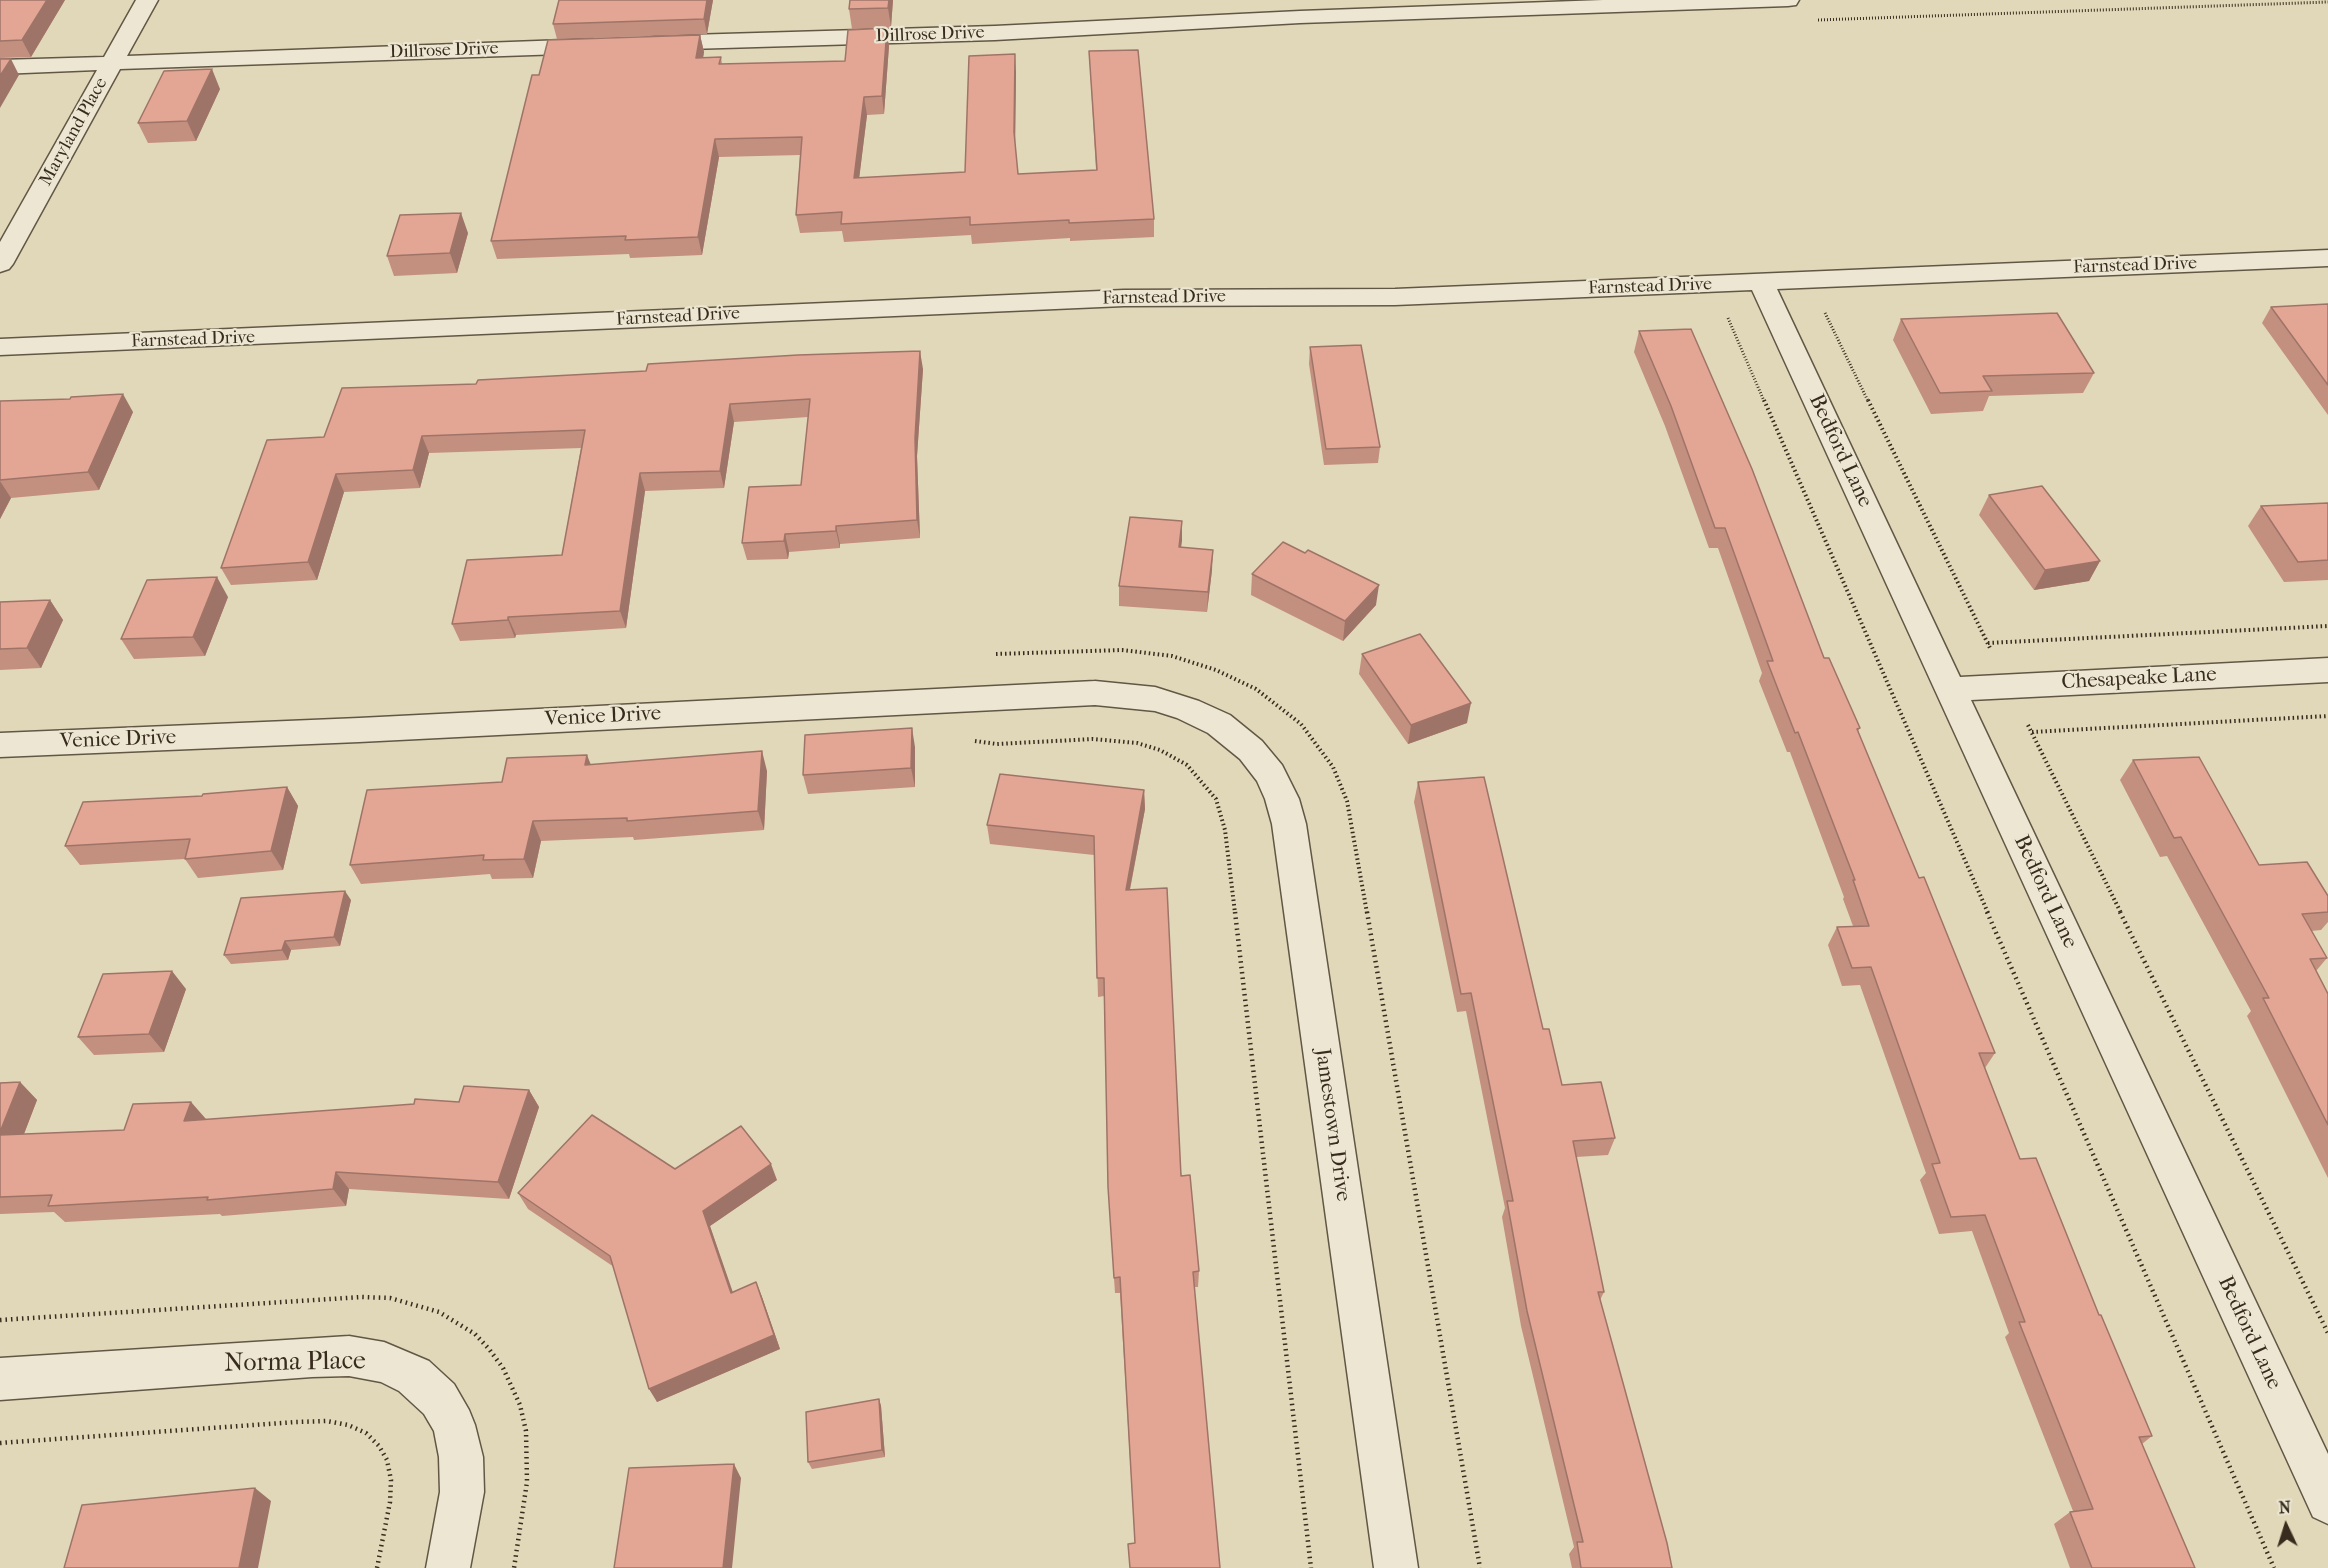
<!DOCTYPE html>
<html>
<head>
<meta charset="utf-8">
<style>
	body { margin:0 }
	#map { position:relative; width:2328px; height:1568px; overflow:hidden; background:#e1d8b9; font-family:"IM FELL French Canon",serif }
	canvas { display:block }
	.north { position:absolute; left:2256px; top:1496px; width:60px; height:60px; -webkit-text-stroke:4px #ece6d2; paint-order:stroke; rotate:356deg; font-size:16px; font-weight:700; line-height:24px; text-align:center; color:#382c1e }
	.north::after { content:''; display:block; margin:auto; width:21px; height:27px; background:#382c1e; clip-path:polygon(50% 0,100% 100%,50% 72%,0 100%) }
</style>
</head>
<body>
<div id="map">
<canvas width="2328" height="1568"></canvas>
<div class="north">N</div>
</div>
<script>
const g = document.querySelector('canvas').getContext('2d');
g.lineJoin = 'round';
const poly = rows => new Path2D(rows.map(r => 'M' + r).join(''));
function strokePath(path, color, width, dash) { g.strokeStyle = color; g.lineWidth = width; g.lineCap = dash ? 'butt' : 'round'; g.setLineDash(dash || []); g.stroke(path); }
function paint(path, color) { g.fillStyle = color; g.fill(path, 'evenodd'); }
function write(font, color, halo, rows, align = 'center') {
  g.font = font + ' "IM FELL French Canon",serif'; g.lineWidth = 4.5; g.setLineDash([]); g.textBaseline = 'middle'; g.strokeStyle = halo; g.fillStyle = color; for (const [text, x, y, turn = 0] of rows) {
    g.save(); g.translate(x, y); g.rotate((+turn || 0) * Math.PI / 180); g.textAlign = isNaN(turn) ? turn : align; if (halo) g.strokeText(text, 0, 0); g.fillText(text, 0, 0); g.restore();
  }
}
const pathFar2 = poly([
	[1818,20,2328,2],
	[1825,313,1868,401],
	[1728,318,1764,401]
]);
const pathFar1 = poly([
	[1764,400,1988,913],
	[1868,400,1990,648],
	[1988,643,2328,626],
	[996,654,1122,650,1172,656,1216,670,1256,689,1301,724,1333,767,1347,801,1367,913],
	[2028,725,2121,913],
	[2032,732,2328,716],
	[975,741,997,744,1093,739,1137,743,1160,750,1187,765,1216,799,1225,830,1235,913]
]);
const path = poly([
	[1235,912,1311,1568],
	[1367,912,1480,1568],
	[1987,912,2274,1568],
	[2120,912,2328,1333],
	[0,1320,362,1297,390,1298,439,1312,475,1334,489,1349,503,1368,520,1405,526,1431,527,1482,514,1568],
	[0,1443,296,1422,327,1421,348,1425,366,1433,379,1446,387,1460,391,1480,390,1502,377,1568]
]);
const minor = poly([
	[136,0,158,0,127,56,592,39,600,41,603,46,600,51,592,53,120,69,13,264,9,269,0,272,0,242,97,70,0,74,0,60,104,57,136,0],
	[1603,0,1799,0,1796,5,1788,6,1300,23,995,40,655,50,647,48,644,43,647,38,655,36,995,26,1300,11,1603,0],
	[2328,250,2328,266,1777,289,1960,677,2328,658,2328,682,1971,700,2328,1454,2328,1524,2313,1517,1752,290,1395,305,1124,306,0,355,0,339,1124,290,1395,289,2328,250],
	[1095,681,1155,687,1199,701,1230,715,1262,741,1282,765,1299,799,1306,824,1418,1568,1374,1568,1272,824,1265,799,1257,781,1240,759,1208,733,1177,718,1155,711,1095,705,359,742,0,757,0,733,359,718,1095,681],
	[349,1336,384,1342,429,1361,454,1384,469,1410,475,1425,483,1457,484,1492,470,1568,426,1568,440,1492,439,1457,434,1431,424,1414,399,1391,381,1382,349,1376,312,1377,0,1400,0,1358,349,1336]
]);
const wall = poly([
	[0,0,65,0,31,57,0,58],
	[559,0,713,0,707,34,557,39,553,24],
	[850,0,893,0,891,27,852,29,849,9],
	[700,35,704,52,703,58,721,57,722,64,845,61,889,46,884,114,867,115,859,178,965,172,1016,72,1015,147,1018,174,1096,170,1089,51,1154,219,1154,237,1070,241,1070,238,972,244,971,235,844,242,842,231,800,233,796,215,800,155,719,157,702,255,630,258,629,254,497,259,491,241,539,75],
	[220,89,196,141,148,143,138,123],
	[468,233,457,273,394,276,387,256],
	[2328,304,2328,415,2262,323,2271,307],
	[1901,319,2094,373,2083,393,1989,396,1983,411,1931,414,1893,340],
	[1639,331,1824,658,1860,728,1858,731,1919,878,1995,1053,1985,1068,2020,1159,2099,1315,2152,1436,2142,1444,2195,1568,2070,1568,2054,1524,2070,1512,2073,1511,2005,1337,2009,1333,1972,1231,1939,1234,1920,1180,1926,1173,1860,985,1842,986,1828,945,1837,927,1853,926,1843,899,1844,897,1790,752,1787,752,1759,681,1762,673,1718,548,1709,548,1665,426,1634,352],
	[1310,347,1380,447,1378,463,1324,465,1309,364],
	[923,369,917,456,920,538,840,544,840,548,789,552,788,559,747,560,742,543,801,485,808,417,734,422,724,488,645,491,626,628,516,635,515,638,460,641,452,624,562,555,581,448,429,453,420,488,344,492,317,580,231,585,221,568,324,437,476,384],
	[0,401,133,412,99,490,11,498,0,519],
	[1989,495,2100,561,2089,581,2034,590,1979,515],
	[2328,503,2328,580,2284,582,2248,526,2261,506],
	[1182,521,1181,548,1212,570,1207,612,1119,606,1119,586],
	[1252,574,1376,605,1343,641,1251,595],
	[228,597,205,656,134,659,121,639],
	[50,600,63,620,41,668,0,670,0,602],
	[1362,654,1467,723,1408,744,1359,674],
	[915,747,915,787,808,794,803,775],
	[2133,760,2259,865,2328,896,2328,922,2321,930,2311,931,2327,958,2316,971,2328,994,2328,1178,2247,1016,2251,1011,2167,856,2160,857,2120,780],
	[591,765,767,771,764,830,634,840,633,837,541,841,533,878,492,879,490,874,361,884,350,865,502,782],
	[1418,782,1543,1029,1562,1085,1615,1138,1608,1155,1576,1157,1604,1292,1600,1300,1672,1568,1572,1568,1569,1554,1574,1547,1521,1326,1502,1217,1505,1208,1466,1011,1457,1012,1414,802],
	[287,787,298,806,283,870,198,878,185,859,80,865,65,846,202,796],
	[1144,790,1145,809,1130,890,1199,1271,1198,1287,1194,1287,1135,1543,1120,1293,1115,1293,1108,1187,1104,996,1098,997,1094,855,990,844,987,825],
	[351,900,340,946,291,950,288,960,231,964,224,955],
	[186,989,164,1052,94,1055,78,1037],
	[20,1082,37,1100,24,1134,124,1130,191,1102,205,1120,459,1102,529,1090,539,1107,509,1199,349,1189,346,1206,222,1216,220,1214,65,1222,54,1212,0,1214,0,1083],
	[675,1169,777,1180,710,1226,732,1292,756,1282,762,1297,780,1349,657,1402,614,1267,528,1209,518,1193],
	[879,1399,881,1406,885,1457,812,1469,808,1462]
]);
const shadedWall = poly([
	[47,0,65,0,31,57,22,40],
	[707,0,713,0,707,34,704,19],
	[889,0,893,0,891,27,888,8],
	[887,28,889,46,884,114,882,96],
	[700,35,704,52,700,75,696,58],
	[1015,54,1016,72,1015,150,1014,132],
	[11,59,19,75,0,108,0,76],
	[212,69,220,89,196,141,187,121],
	[864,97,867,115,857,196,854,178],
	[715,139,719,157,702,255,698,237],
	[461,213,468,233,457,273,450,253],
	[920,351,923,369,917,456,920,538,917,520,915,438],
	[123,394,133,412,99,490,88,472],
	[730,404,734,422,724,488,720,471],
	[422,436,429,453,420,488,413,470],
	[640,473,645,491,626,628,620,611],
	[336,474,344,492,317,580,308,562],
	[0,481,11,498,0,519],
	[1182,521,1182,541,1178,568,1179,547],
	[836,526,840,544,840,548,836,531],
	[785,534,789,552,788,559,784,541],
	[1213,550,1212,570,1207,612,1208,592],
	[2100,561,2089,581,2034,590,2045,570],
	[217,577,228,597,205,656,193,637],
	[1379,585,1376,605,1343,641,1345,621],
	[50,600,63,620,41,668,27,648],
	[508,617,516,635,515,638,508,620],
	[1471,703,1467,723,1408,744,1411,725],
	[912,728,915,747,915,787,911,768],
	[762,751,767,771,764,830,758,811],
	[587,755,595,775,585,765],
	[287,787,298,806,283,870,271,851],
	[1144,790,1145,809,1126,909,1126,890],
	[533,821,541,841,533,878,524,859],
	[345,891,351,900,340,946,334,937],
	[285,941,291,950,288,960,282,950],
	[172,971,186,989,164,1052,149,1034],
	[20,1082,37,1100,17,1152,0,1136,0,1132],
	[529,1090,539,1107,509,1199,498,1182],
	[191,1102,206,1119,199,1138,184,1121],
	[771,1164,777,1180,710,1226,738,1307,731,1293,703,1211],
	[336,1172,349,1189,346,1206,333,1189],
	[756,1282,762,1297,780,1349,657,1402,649,1389],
	[879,1399,881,1406,885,1457,882,1450],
	[734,1464,741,1478,732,1568,723,1568],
	[255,1488,271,1501,258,1568,239,1568]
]);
const building = poly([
	[0,0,47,0,22,40,0,41,0,0],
	[559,0,707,0,704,19,553,24,559,0],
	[850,0,889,0,888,8,849,9,850,0],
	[887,28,882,96,864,97,854,178,965,172,969,56,1015,54,1014,132,1018,174,1097,170,1089,51,1138,50,1154,219,1069,223,1069,220,970,225,970,217,841,224,842,212,796,215,802,137,715,139,698,237,625,240,626,236,491,241,532,75,539,75,548,40,700,35,696,58,721,57,719,64,845,61,848,30,887,28],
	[0,59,11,59,0,76,0,59],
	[212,69,187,121,138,123,164,71,212,69],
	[461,213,450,253,387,256,400,215,461,213],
	[2328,304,2328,385,2271,307,2328,304],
	[2057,313,2094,373,1983,376,1992,391,1940,393,1901,319,2057,313],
	[1691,329,1752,469,1824,658,1829,658,1860,728,1857,729,1919,878,1924,877,1995,1053,1979,1053,2020,1159,2036,1158,2099,1315,2101,1315,2152,1436,2139,1437,2195,1568,2092,1568,2070,1512,2093,1509,2019,1322,2025,1322,1985,1215,1951,1217,1932,1164,1940,1163,1871,967,1852,968,1837,927,1869,926,1853,880,1855,880,1798,732,1795,733,1767,661,1773,661,1725,528,1715,528,1671,406,1639,331,1691,329],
	[1361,345,1380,447,1326,449,1310,347,1361,345],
	[920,351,915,438,917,520,836,526,836,531,785,534,784,541,742,543,749,487,801,485,810,399,730,404,720,471,640,473,620,611,508,617,508,620,452,624,467,560,562,555,585,430,422,436,413,470,336,474,308,562,221,568,267,440,324,437,342,388,476,384,478,380,646,371,648,364,798,355,920,351],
	[123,394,88,472,0,480,0,401,70,399,71,397,123,394],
	[2042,486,2100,561,2045,570,1989,495,2042,486],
	[2328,503,2328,560,2298,562,2261,506,2328,503],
	[1130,517,1182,521,1179,547,1213,550,1208,592,1119,586,1130,517],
	[1283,542,1305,553,1308,550,1379,585,1345,621,1252,574,1283,542],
	[217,577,193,637,121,639,147,580,217,577],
	[50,600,27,648,0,649,0,602,50,600],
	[1420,634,1471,703,1411,725,1362,654,1420,634],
	[912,728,911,768,803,775,805,735,912,728],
	[762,751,758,811,627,821,627,818,533,821,524,859,483,860,484,855,350,865,367,790,502,782,507,758,587,755,585,765,762,751],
	[2199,757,2259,865,2307,862,2328,896,2328,912,2302,914,2327,958,2310,959,2328,994,2328,1125,2263,998,2269,998,2181,837,2174,838,2133,760,2199,757],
	[1000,774,1144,790,1126,890,1167,888,1181,1176,1190,1175,1199,1271,1193,1272,1220,1568,1130,1568,1128,1544,1135,1543,1120,1277,1114,1278,1108,1187,1104,978,1097,978,1094,836,987,825,1000,774],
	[1484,777,1543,1029,1549,1029,1562,1085,1601,1082,1615,1138,1573,1141,1604,1292,1598,1292,1667,1543,1672,1568,1581,1568,1577,1542,1583,1542,1527,1311,1507,1201,1513,1201,1471,993,1461,994,1418,782,1484,777],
	[287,787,271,851,185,859,190,839,65,846,83,802,202,796,203,794,287,787],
	[345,891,334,937,285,941,282,950,224,955,241,898,345,891],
	[172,971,149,1034,78,1037,103,974,172,971],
	[20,1082,0,1132,0,1083,20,1082],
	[464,1086,529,1090,498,1182,336,1172,333,1189,207,1200,208,1197,48,1206,52,1195,0,1197,0,1135,124,1130,133,1104,191,1102,184,1121,414,1104,415,1099,459,1102,464,1086],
	[592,1115,675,1169,741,1126,771,1164,703,1211,731,1293,756,1282,774,1335,649,1389,610,1256,518,1193,592,1115],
	[879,1399,882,1450,808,1462,806,1412,879,1399],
	[734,1464,723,1568,614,1568,629,1468,734,1464],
	[255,1488,239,1568,64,1568,82,1505,255,1488]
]);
const farStreetnames = [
	["Dillrose Drive",930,35,-2],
	["Dillrose Drive",444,51,-2],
	["Maryland Place",74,132,-61],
	["Farnstead Drive",2135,266,-2],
	["Farnstead Drive",1650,287,-2],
	["Farnstead Drive",1164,298,-1],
	["Farnstead Drive",678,317,-3],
	["Farnstead Drive",193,340,-2]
];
const streetNames = [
	["Bedford Lane",1840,451,65],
	["Chesapeake Lane",2139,679,-3],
	["Venice Drive",603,717,-3],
	["Venice Drive",118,740,-2],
	["Bedford Lane",2045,892,65],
	["Jamestown Drive",1332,1125,82],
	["Bedford Lane",2249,1333,65]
];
const nearStreetnames = [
	["Norma Place",295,1363,-1]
];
strokePath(minor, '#625745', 3);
strokePath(pathFar2, '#382c1e', 3, [1, 2]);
strokePath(pathFar1, '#382c1e', 4, [1.5, 3]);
strokePath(path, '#382c1e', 4.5, [1.5, 4]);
paint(minor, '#ece6d2');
paint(wall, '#c38f7f');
paint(shadedWall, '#9f7468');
paint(building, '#e3a694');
strokePath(building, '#9f7468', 1.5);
write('18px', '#382c1e', '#ece6d2', farStreetnames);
write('21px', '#382c1e', '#ece6d2', streetNames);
write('26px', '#382c1e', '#ece6d2', nearStreetnames);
</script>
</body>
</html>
